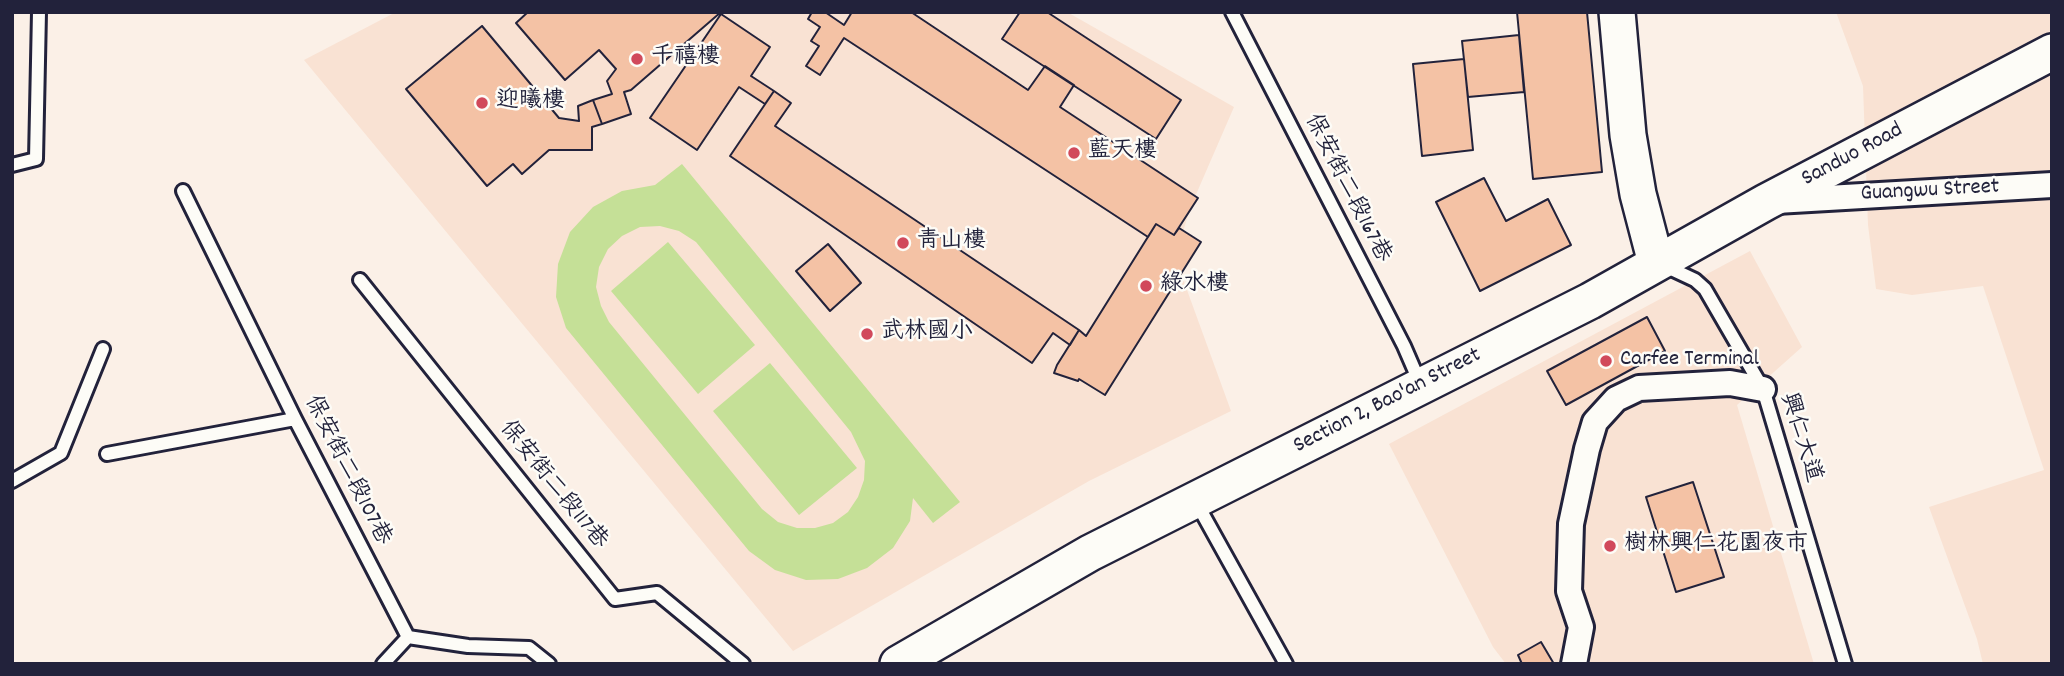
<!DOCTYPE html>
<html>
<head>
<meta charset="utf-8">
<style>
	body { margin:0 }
	#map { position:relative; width:2064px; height:676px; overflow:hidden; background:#fbf0e7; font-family:Dekko,sans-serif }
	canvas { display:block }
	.frame { position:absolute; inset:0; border:14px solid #22223b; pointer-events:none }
</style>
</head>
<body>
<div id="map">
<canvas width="2064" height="676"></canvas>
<div class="frame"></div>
</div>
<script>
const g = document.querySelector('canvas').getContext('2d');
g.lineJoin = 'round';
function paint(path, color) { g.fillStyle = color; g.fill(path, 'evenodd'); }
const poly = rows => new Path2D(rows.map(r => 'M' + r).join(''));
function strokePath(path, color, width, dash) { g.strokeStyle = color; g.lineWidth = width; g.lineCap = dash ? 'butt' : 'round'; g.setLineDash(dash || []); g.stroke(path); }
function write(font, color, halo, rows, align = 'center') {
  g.font = font + ' Dekko,"LXGW WenKai TC",sans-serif'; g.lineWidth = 5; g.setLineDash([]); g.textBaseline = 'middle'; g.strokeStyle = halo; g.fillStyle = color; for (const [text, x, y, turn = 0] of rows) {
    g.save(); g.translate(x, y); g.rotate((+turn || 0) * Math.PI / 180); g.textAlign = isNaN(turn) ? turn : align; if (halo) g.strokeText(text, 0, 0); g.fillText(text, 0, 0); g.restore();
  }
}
const built = poly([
	[396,12,1067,12,1234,107,1191,206,1175,257,1231,411,1089,481,793,651,304,60],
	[1836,12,2052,12,2052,664,1983,664,1977,639,1929,507,2044,470,1983,286,1912,295,1876,289,1868,225,1863,86],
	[1750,251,1802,347,1737,405,1814,664,1506,664,1493,647,1389,444]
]);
const green = poly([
	[682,164,960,502,933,523,913,498,910,521,893,548,867,568,838,579,806,580,775,570,749,551,566,328,556,297,558,264,570,232,593,207,622,191,655,185],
	[660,226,679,231,696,242,851,432,865,461,864,480,858,497,848,512,833,523,815,528,797,528,778,522,762,509,609,322,601,306,596,287,599,267,608,249,622,236,640,227],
	[668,242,755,345,698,394,611,291],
	[770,363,857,468,799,515,713,411]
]);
const building = poly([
	[528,12,721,12,631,90,624,92,631,114,602,124,593,100,612,94,607,81,616,69,599,50,565,80,516,23,528,12],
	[812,12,825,12,844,25,852,12,911,12,1028,90,1045,66,1074,85,1060,107,1198,198,1174,235,1156,224,1148,237,844,38,820,75,806,66,819,46,811,41,820,27,808,19,812,12],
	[1020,12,1047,12,1181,100,1156,139,1002,39,1020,12],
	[1517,12,1587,12,1602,172,1533,179,1517,12],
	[721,14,770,47,751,76,774,91,765,104,739,87,697,150,650,118,721,14],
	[482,26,559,118,579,121,578,106,593,100,602,124,592,127,592,150,549,150,522,174,513,164,487,186,406,89,482,26],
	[1519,35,1524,92,1468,97,1462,41,1519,35],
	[1464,59,1473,150,1422,156,1413,64,1464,59],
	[774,91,791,103,775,126,1079,330,1070,345,1053,333,1032,363,730,156,774,91],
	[1484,178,1506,221,1548,199,1571,245,1480,291,1436,202,1484,178],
	[1156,224,1174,235,1179,228,1201,242,1105,395,1079,379,1078,381,1054,373,1057,365,1079,330,1086,336,1156,224],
	[828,244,861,283,830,311,796,271,828,244],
	[1647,317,1665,351,1566,405,1547,371,1647,317],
	[1693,482,1724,577,1676,592,1646,497,1693,482],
	[1541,642,1554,664,1522,664,1518,655,1541,642]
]);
const lane = poly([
	[1232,12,1404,346,1420,383],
	[12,165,36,159,39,12],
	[183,191,295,419,408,637,468,646,529,648,549,664],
	[1663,265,1695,280,1705,289,1763,389,1845,664],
	[360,280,615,599,657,593,743,664],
	[107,454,295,419],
	[12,481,61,453,103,349],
	[1196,502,1286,664],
	[383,664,408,637]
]);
const street = poly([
	[1776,201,2052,185],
	[1574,664,1581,627,1569,591,1571,524,1587,449,1595,422,1616,399,1639,388,1730,383,1763,389]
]);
const secondary = poly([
	[1617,12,1628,135,1638,194,1656,263],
	[898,664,1090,553,1590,301,1766,202,2052,52]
]);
const markers = [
	[637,59,7,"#d1495b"],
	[482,103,7,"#d1495b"],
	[1074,153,7,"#d1495b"],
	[903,243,7,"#d1495b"],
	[1146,286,7,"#d1495b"],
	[867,334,7,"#d1495b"],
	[1606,361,7,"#d1495b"],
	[1610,546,7,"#d1495b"]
];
const poiNames = [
	["千禧樓",651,59],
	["迎曦樓",496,103],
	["藍天樓",1088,153],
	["青山樓",917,243],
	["綠水樓",1160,286],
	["武林國小",881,334],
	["Carfee Terminal",1620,361],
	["樹林興仁花園夜市",1624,546]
];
const streetNames = [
	["Sanduo Road",1853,156,-28],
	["保安街二段167巷",1346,189,63],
	["Guangwu Street",1930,192,-3],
	["Section 2, Bao'an Street",1388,402,-27],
	["興仁大道",1799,438,73],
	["保安街二段107巷",346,471,63],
	["保安街二段117巷",552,486,51]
];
paint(built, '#f9e2d3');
paint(green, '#c5e097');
paint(building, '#f4c2a5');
strokePath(building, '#22223b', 2);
strokePath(lane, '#22223b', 18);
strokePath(street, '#22223b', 30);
strokePath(secondary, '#22223b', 40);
strokePath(lane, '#fdfcf7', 12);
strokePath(street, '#fdfcf7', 24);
strokePath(secondary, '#fdfcf7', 35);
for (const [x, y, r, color] of markers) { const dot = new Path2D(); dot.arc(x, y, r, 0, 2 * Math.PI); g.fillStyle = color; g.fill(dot); strokePath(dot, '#fdfcf7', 2.5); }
write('23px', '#22223b', '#fdfcf7', poiNames, 'left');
write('23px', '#22223b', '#fdfcf7', streetNames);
</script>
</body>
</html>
